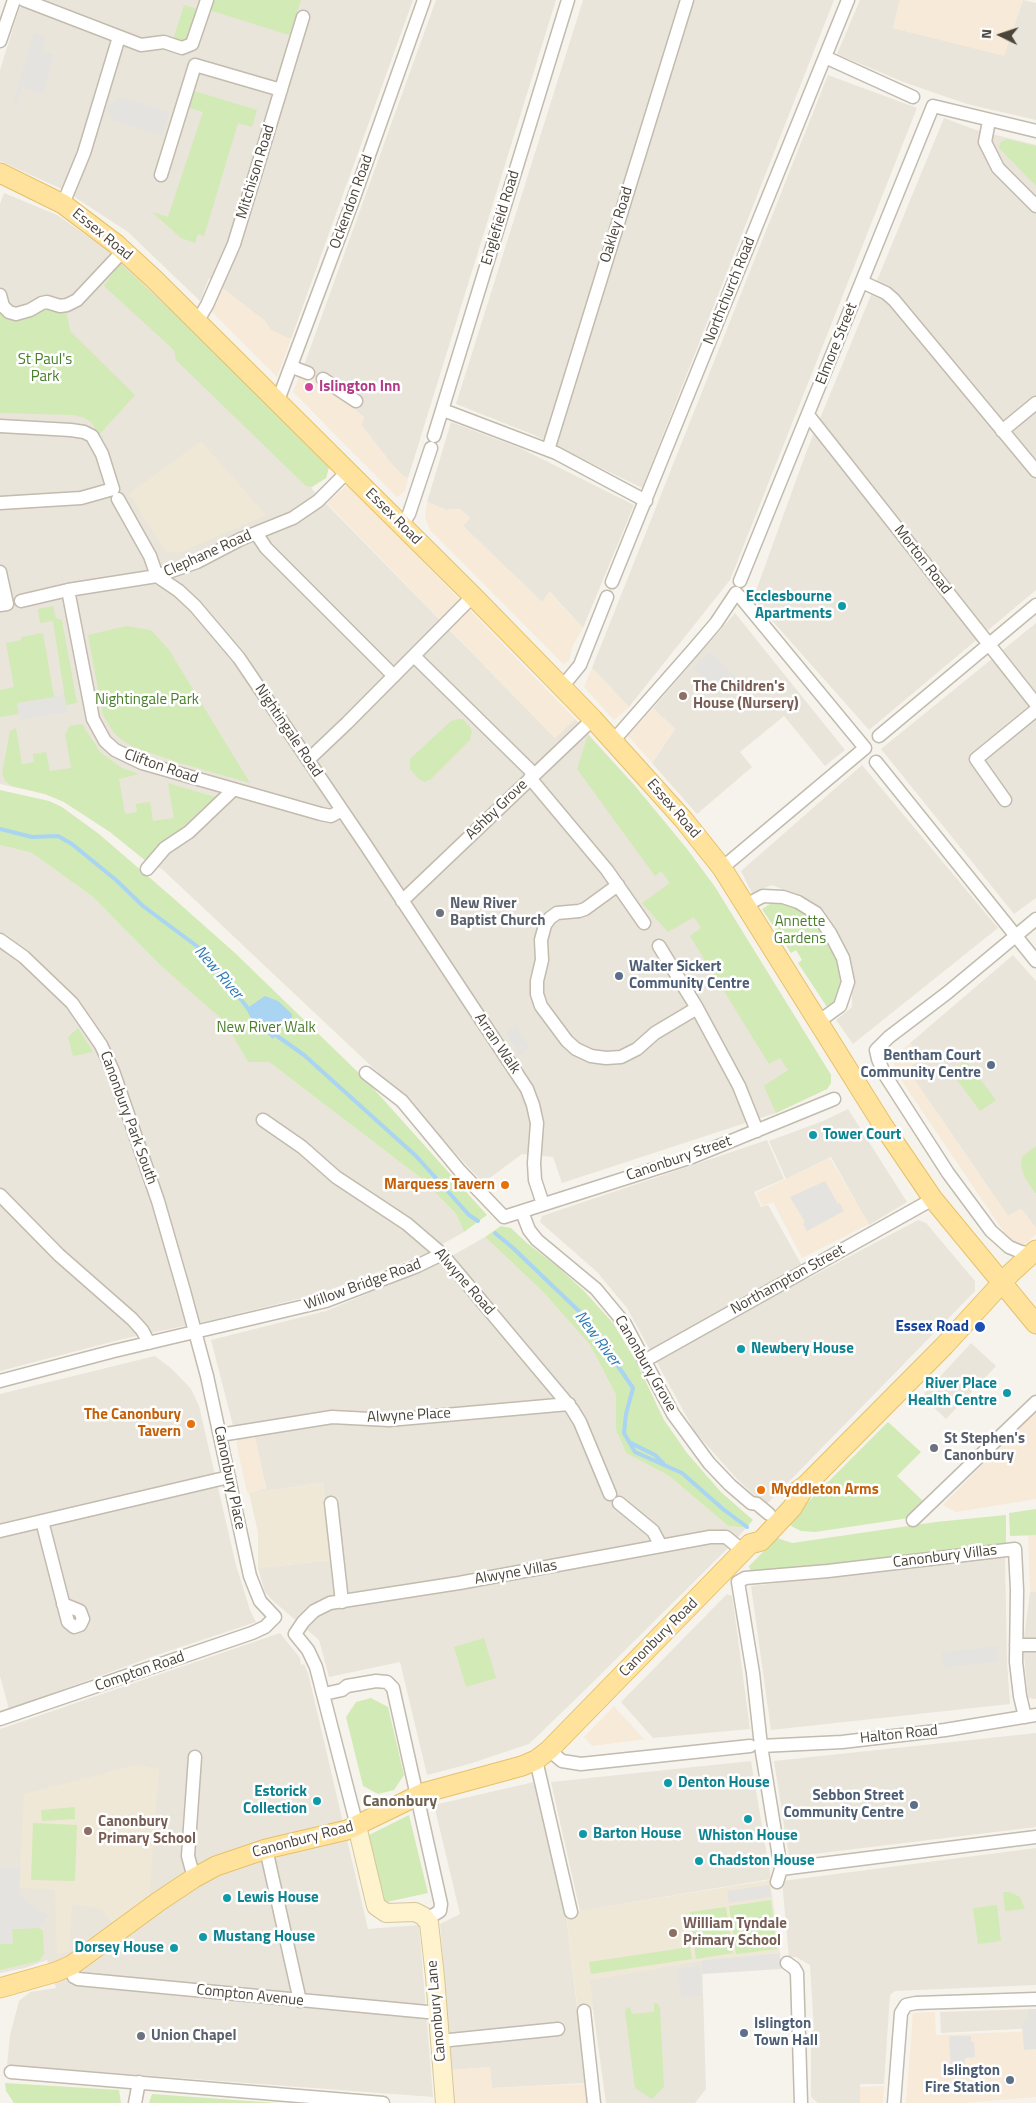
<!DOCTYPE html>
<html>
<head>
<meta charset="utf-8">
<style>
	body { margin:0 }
	#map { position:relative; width:1036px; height:2103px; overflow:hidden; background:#f6f3ec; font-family:"Titillium Web",sans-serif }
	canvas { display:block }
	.north { position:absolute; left:976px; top:10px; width:50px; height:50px; -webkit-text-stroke:4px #fff; paint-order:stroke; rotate:274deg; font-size:14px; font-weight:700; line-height:20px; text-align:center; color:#4b4439 }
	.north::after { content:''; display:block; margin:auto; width:18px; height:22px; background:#4b4439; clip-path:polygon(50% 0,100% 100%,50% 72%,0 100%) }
</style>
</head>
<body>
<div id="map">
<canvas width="1036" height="2103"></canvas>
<div class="north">N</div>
</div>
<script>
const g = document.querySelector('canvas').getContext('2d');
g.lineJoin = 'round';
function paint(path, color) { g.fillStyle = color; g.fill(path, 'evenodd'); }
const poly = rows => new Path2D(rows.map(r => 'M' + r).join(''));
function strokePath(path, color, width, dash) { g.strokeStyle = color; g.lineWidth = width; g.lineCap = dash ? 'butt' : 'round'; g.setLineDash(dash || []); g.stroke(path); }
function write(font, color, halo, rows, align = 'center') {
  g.font = font + ' "Titillium Web",sans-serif'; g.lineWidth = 5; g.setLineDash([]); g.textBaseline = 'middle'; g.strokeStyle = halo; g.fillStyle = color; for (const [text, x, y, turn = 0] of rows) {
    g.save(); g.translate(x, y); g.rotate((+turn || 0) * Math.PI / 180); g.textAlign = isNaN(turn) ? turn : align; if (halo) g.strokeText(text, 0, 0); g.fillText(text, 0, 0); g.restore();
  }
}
const residential = poly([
	[22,0,413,0,291,339,278,335,271,330,265,321,209,278,200,301,128,232,64,190,0,161,0,70],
	[436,0,556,0,408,478,402,475,390,462,361,425,364,417,321,382,323,377,303,368],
	[583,0,834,0,642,488,534,435,456,404],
	[860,0,900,0,893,28,1004,55,1023,0,1036,3,1036,120,967,104,906,83,837,54],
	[828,75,917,108,730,580,629,707,592,668],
	[944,118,976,130,1036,145,1036,590,869,730,753,599,807,450],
	[4,193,57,215,112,253,199,337,329,467,326,478,311,488,555,738,575,719,635,786,687,849,715,887,831,1075,831,1083,827,1089,776,1113,562,1183,553,1157,522,1154,483,1183,403,1096,162,869,146,861,110,832,64,802,45,794,0,784,0,204],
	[451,422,520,448,634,505,583,628,550,592,542,602,494,556,463,526,470,518,460,509,446,510,427,502],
	[735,613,845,750,825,766,784,716,740,752,752,767,697,814,652,763,675,729,653,708],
	[1036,623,1036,898,1014,914,881,749],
	[862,765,998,928,853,1044,836,1020,852,1007,852,984,816,908,792,893,772,885,752,893,741,871],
	[0,845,32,853,93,897,160,965,226,1022,248,1062,269,1062,422,1179,456,1214,464,1232,423,1255,318,1294,212,1320,123,1339,0,1371],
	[1013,955,1036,981,1036,1228,1021,1209,1008,1216,907,1069,920,1059,910,1043],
	[848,1109,907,1202,869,1225,831,1157,786,1179,769,1141,823,1121],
	[767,1140,784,1179,754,1192,761,1207,768,1205,809,1278,918,1220,926,1223,975,1281,975,1291,767,1504,764,1504,737,1479,695,1432,627,1308,597,1272,540,1222,542,1216],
	[485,1237,544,1293,590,1345,616,1395,616,1430,626,1453,669,1476,728,1526,746,1528,727,1549,588,1687,529,1744,469,1764,427,1775,400,1662,329,1677,319,1640,273,1601,265,1592,258,1568,331,1560,323,1483,249,1493,266,1488,255,1438,237,1441,211,1340,326,1311,436,1265],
	[971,1343,996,1366,946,1419,922,1396],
	[155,1356,172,1369,191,1389,199,1406,236,1565,250,1610,256,1622,160,1654,9,1709,0,1676,0,1394],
	[1005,1557,1007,1662,1010,1704,771,1730,751,1586],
	[1030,1592,1036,1592,1036,1699,1028,1698,1023,1645],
	[727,1594,732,1596,734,1609,750,1729,653,1738,621,1702],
	[280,1633,300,1658,301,1665,304,1664,308,1673,368,1929,419,1925,433,2097,7,2065,10,2035,19,2001,30,1992,56,1988,47,1960,25,1968,0,1973,0,1729],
	[1036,1733,1036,1827,789,1857,774,1761],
	[751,1761,771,1879,580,1911,551,1782],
	[534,1782,566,1913,586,2083,492,2088,490,2067,452,2070,440,1924,460,1914,434,1805],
	[1036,1848,1036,1985,895,1991,890,1995,884,2084,860,2084,860,2103,818,2103,811,2097,811,2031,814,2030,810,1965,796,1957,789,1957,782,1881],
	[702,1960,706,2089,695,2103,606,2103,589,1980],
	[1036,2009,1036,2028,941,2033,940,2012]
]);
const commercial = poly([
	[900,0,1023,0,1004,56,893,28],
	[219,286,265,321,271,330,291,339,277,377,209,309],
	[303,368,323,377,322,382,364,417,361,425,390,462,402,475,408,478,405,491,397,497,293,392],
	[348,484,575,719,555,738,327,503],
	[427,502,446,510,460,509,470,518,463,526,494,556,542,602,549,592,583,628,573,645,569,661,563,664,430,530,425,518],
	[592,668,629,707,614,720,584,687],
	[653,708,675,729,652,763,628,736],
	[910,1043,921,1059,907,1069,1008,1216,1021,1209,1036,1228,1036,1234,1023,1247,1012,1244,895,1071,894,1064,898,1053],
	[830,1158,869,1224,802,1258,773,1202,762,1206,756,1193],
	[1036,1410,1036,1499,956,1512,943,1505],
	[255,1437,266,1489,247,1493,236,1442],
	[1028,1535,1036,1535,1036,1592,1030,1592],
	[614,1706,643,1738,646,1739,592,1746,584,1737],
	[935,2012,936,2035,1036,2031,1036,2097,963,2103,906,2103,913,2013],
	[490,2067,492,2088,586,2084,589,2103,453,2103,452,2070],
	[884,2086,883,2103,860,2103,860,2087]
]);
const education = poly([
	[201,441,266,515,181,552,166,552,129,494],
	[323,1483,331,1560,258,1568,258,1532,249,1493],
	[137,1765,159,1769,149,1900,113,1925,102,1909,72,1904,69,1952,57,1954,55,1890,19,1888,24,1794],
	[770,1880,780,1953,702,1960,590,1980,593,2009,578,2012,566,1913]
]);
const green = poly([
	[213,0,301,0,289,35,209,10],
	[184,5,197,9,189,38,185,42,173,40],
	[194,91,257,110,252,127,238,123,204,236,198,234,195,243,181,238,152,212,168,217,203,112,189,108],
	[1006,139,1036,146,1036,186,999,148,1000,143],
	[120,263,199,337,329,467,326,478,311,487,306,486,176,360,174,350,104,286],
	[46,305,66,309,70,331,135,395,98,436,93,424,85,418,74,415,0,413,0,309,7,315],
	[53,606,56,618,62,620,77,703,66,705,53,621,40,623,38,609],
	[126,626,151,630,169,650,250,783,180,763,133,747,118,737,112,730,103,715,88,635],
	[43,633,54,697,18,703,19,714,0,717,0,690,14,687,6,643,21,640,21,637],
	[458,719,463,719,472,730,470,740,431,779,425,782,420,780,410,769,410,759,451,721],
	[82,724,100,752,122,768,139,774,119,779,125,814,137,812,136,804,150,802,153,821,174,818,168,783,215,797,146,861,110,832,64,802,45,794,12,786,5,781,2,773,10,731,16,728,22,764,34,762,33,754,46,752,50,771,71,768,65,733,67,732,69,726],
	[588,735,635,786,687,849,715,887,831,1075,831,1083,827,1089,776,1113,764,1086,788,1070,780,1058,769,1064,690,936,701,928,694,917,668,932,642,903,670,883,661,871,655,876,577,769],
	[0,790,49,801,62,807,99,834,172,897,235,953,363,1077,487,1215,464,1232,456,1214,422,1179,269,1062,248,1062,225,1022,160,965,93,897,32,853,0,845],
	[773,902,793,905,813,916,837,959,842,982,838,1002,829,1010,798,963,802,960,796,950,791,953,762,909],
	[78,1028,93,1052,73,1056,68,1037],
	[966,1061,996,1100,980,1111,951,1072],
	[1036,1146,1036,1193,1035,1193,1025,1178,1021,1166,1022,1157],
	[501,1226,511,1228,527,1243,559,1268,584,1291,613,1323,636,1361,664,1420,687,1453,721,1492,753,1520,746,1528,728,1526,669,1476,626,1453,616,1430,616,1395,590,1345,544,1293,485,1237],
	[888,1422,921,1452,897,1476,925,1503,909,1518,815,1532,801,1531,791,1526,790,1520],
	[1036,1509,1036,1535,1010,1536,1009,1513],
	[1006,1515,1006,1547,751,1573,749,1566,777,1538,792,1543,936,1522],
	[484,1638,496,1678,466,1687,454,1647],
	[371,1698,388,1707,404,1775,394,1790,378,1794,363,1786,346,1717,356,1702],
	[75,1807,75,1819,42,1821,41,1810],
	[409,1815,428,1893,382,1903,365,1837],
	[33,1823,77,1825,75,1881,31,1880],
	[1003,1892,1010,1892,1020,1897,1025,1909,1005,1911],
	[771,1900,777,1949,736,1954,729,1906],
	[997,1905,1001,1941,978,1944,973,1908],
	[726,1907,733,1953,696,1959,690,1912],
	[39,1928,43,1931,44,1954,39,1961,0,1970,0,1944,13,1944,12,1929],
	[690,1947,692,1959,591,1974,589,1962],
	[654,2003,658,2004,660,2008,664,2087,652,2099,635,2088,625,2012,627,2008,630,2007,632,2014,654,2012],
	[5,2083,119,2090,121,2103,14,2103,6,2091],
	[152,2094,277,2103,149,2103]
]);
const parking = poly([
	[34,33,46,37,42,51,54,55,43,94,22,87,16,105,13,103],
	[121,97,169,111,162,136,113,121,107,107],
	[710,652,736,678,720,694,694,667],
	[64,695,67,712,20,720,17,704],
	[516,1026,530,1048,521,1055,506,1033],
	[825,1181,838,1204,840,1203,844,1211,807,1231,803,1224,805,1222,790,1197],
	[998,1646,999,1661,944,1668,942,1652],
	[0,1868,21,1868,19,1888,21,1895,28,1902,48,1915,39,1928,12,1929,13,1944,0,1944],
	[769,1885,771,1897,729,1903,727,1891],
	[780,1953,781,1969,702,1974,702,1960],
	[700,1965,702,1996,681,1997,678,1969],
	[1028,2009,1036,2009,1036,2049,1024,2050,1022,2025,1028,2019],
	[949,2036,971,2036,971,2042,974,2042,975,2057,965,2058,965,2071,951,2072]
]);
const water = poly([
	[265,996,278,1001,292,1014,292,1025,282,1023,273,1039,251,1018,246,1009]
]);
const stream = poly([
	[0,829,32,837,58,836,72,844,116,880,143,906,202,950,250,1011],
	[273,1033,304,1055,416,1156,469,1215,478,1221],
	[495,1233,513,1248,583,1315,633,1388,626,1414,624,1433,635,1452,682,1473,723,1509,747,1527],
	[631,1443,655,1455,663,1463]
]);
const street = poly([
	[24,0,141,45,164,42,182,48,192,44,207,0],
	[0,41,14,0],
	[825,57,913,97],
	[989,121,985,142,998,168,1036,206],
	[161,175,195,65,281,90],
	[63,204,84,153,119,37],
	[862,282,886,293,894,300,1036,471],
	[0,295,3,306,9,312,16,314,30,310,42,303,47,302,60,306,67,305,77,300,123,251],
	[197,322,207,305,234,244,303,17],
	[292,367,308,373],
	[323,379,356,401],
	[277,403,352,203,424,0],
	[443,410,556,453,646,501],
	[808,415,1036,704],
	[0,426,71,430,84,432,92,436,102,454,113,489,81,498,0,503],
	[1002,431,1036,403],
	[434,436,568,0],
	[548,450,687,0],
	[118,499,150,556,157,576],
	[402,525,409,514,431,448],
	[256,533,266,548,394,676],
	[0,572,7,604,0,605],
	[157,576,179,591,195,606,239,658,365,844,527,1089,533,1105,537,1123,534,1163,535,1180,543,1204],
	[740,581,933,106,1036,131],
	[612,582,848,0],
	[68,590,93,719,105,741,115,750,142,763,321,814,331,816,342,810],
	[21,601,68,590,157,576,197,562,241,539,293,518,318,501,347,472],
	[414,656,534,774],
	[562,687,580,665,607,597],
	[879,736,1036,605],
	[613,741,693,650,716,623,736,593,742,599,865,748,722,868],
	[308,760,347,723,473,596],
	[876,762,1036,961],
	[530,778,607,870,644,923],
	[1005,800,976,759,1036,710],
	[147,869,165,848,189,832,233,790],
	[618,885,585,909,579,911,557,913,550,918,545,925,541,940,542,960,537,981,537,994,541,1006,567,1041,576,1049,591,1056,606,1058,621,1057,637,1049,655,1033,697,1008],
	[402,901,593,719],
	[746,905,763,896,783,897,798,902,816,913,830,933,843,958,848,982,840,1006,818,1022],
	[0,940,24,957,72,1003,101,1045,113,1071,158,1201,184,1291,207,1376,250,1576,260,1601,275,1617,265,1627,252,1633,0,1719],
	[659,946,697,1008,739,1086,757,1131],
	[366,1073,402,1101,460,1171,504,1217,692,1157,834,1099],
	[263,1120,302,1147,336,1177,407,1224,442,1254,572,1409,580,1422,610,1494],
	[0,1195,59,1255,132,1319,142,1330,149,1343],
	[522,1212,529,1230,537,1240,596,1289,625,1324,673,1414,709,1463,730,1485,751,1503,757,1504,769,1514],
	[1032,1254,1021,1252,1009,1247,991,1231,948,1173,885,1075,878,1059,876,1050,889,1037,947,993,1036,919],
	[644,1361,933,1199],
	[0,1381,114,1351,326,1301,415,1267,442,1254],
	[220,1435,332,1417,389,1420,569,1404],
	[331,1503,342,1602],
	[619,1503,653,1531,661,1546],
	[913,1520,1036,1402],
	[42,1521,68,1622,74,1627,80,1625,83,1619,80,1611,63,1604],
	[0,1531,229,1477],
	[1016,1645,1036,1645],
	[324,1694,342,1690,347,1686,376,1681,387,1682,393,1688,441,1904,440,1911,427,1919],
	[761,1746,842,1742,945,1730,1036,1715],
	[549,1750,562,1761,581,1764,750,1746],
	[536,1760,571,1912],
	[357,1826,316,1667,308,1650,295,1634,303,1622,314,1611,330,1603,459,1583,710,1537,726,1537,743,1551],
	[266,1849,300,2001],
	[781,1869,1036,1837],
	[194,1878,188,1856,195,1757],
	[777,1882,781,1869,761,1746,753,1673,738,1582,745,1578,828,1571,1015,1549,1017,1590,1016,1662,1020,1696,1025,1717],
	[787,1963,794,1968,797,1973,801,2103],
	[69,1966,74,1977,78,1979,438,2013],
	[584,2011,594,2103],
	[440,2041,558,2029],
	[11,2072,383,2103],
	[135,2103,139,2082],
	[894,2103,901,2013,906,2005,916,2003,1036,1999]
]);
const secondary = poly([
	[357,1826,376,1906,386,1913,415,1912,423,1916,429,1923,435,1977,445,2103]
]);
const primary = poly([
	[0,173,63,204,116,244,154,279,473,596,593,719,683,819,722,868,884,1127,933,1199,1036,1324],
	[796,1492,806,1485,944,1346,1011,1273,1036,1250],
	[0,1988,56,1972,72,1965,158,1902,194,1878,216,1866,266,1849,347,1830,423,1793,522,1766,536,1760,549,1750,750,1544,761,1541,792,1508,806,1485]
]);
const markers = [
	[309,387,5,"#d1479c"],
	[842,606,5,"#0f9aa8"],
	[683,696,5,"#8d6e63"],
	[440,913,5,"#6b7280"],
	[619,976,5,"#5c6f8a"],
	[991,1065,5,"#5c6f8a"],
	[813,1135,5,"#0f9aa8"],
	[505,1185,5,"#e8710a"],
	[980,1327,6,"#1a4fb4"],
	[741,1349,5,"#0f9aa8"],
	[1007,1393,5,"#0f9aa8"],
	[191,1424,5,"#e8710a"],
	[934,1448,5,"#6b7280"],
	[761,1490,5,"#e8710a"],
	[668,1783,5,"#0f9aa8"],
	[317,1801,5,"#0f9aa8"],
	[914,1805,5,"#5c6f8a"],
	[748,1819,5,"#0f9aa8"],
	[88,1831,5,"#8d6e63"],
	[583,1834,5,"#0f9aa8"],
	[699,1861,5,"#0f9aa8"],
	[227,1898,5,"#0f9aa8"],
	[673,1933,5,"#8d6e63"],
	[203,1937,5,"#0f9aa8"],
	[174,1948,5,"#0f9aa8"],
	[744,2033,5,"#5c6f8a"],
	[141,2036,5,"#6b7280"],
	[1010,2080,5,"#5c6f8a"]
];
const streetNames = [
	["Mitchison Road",256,172,-73],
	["Ockendon Road",352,202,-70],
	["Englefield Road",501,218,-73],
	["Oakley Road",617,225,-73],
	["Essex Road",102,235,39],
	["Northchurch Road",730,291,-68],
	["Elmore Street",837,344,-68],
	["Essex Road",393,517,45],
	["Clephane Road",208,554,-24],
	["Morton Road",922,560,52],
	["Nightingale Road",288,731,56],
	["Clifton Road",161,767,19],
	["Essex Road",673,809,49],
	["Ashby Grove",497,810,-44],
	["Arran Walk",497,1044,56],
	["Canonbury Park South",128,1118,70],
	["Canonbury Street",679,1159,-19],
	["Northampton Street",788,1280,-29],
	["Alwyne Road",464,1282,49],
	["Willow Bridge Road",363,1285,-20],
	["Canonbury Grove",645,1364,60],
	["Alwyne Place",409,1416,-3],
	["Canonbury Place",229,1478,78],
	["Canonbury Villas",945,1557,-7],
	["Alwyne Villas",516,1573,-10],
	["Canonbury Road",659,1638,-45],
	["Compton Road",140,1672,-19],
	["Halton Road",899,1735,-6],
	["Canonbury Road",303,1840,-15],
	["Compton Avenue",250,1996,6],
	["Canonbury Lane",437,2011,-95]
];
const parkNames = [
	["St Paul's",45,360],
	["Park",45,377],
	["Nightingale Park",147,700],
	["Annette",800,922],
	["Gardens",800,939],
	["New River Walk",266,1028]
];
const hotelNames = [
	["Islington Inn",319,387]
];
const cultureNames = [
	["Ecclesbourne",832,597,"right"],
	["Apartments",832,614,"right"],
	["Tower Court",823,1135],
	["Newbery House",751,1349],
	["River Place",997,1384,"right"],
	["Health Centre",997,1401,"right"],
	["Denton House",678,1783],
	["Estorick",307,1792,"right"],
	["Collection",307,1809,"right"],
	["Barton House",593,1834],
	["Whiston House",748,1836,"center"],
	["Chadston House",709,1861],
	["Lewis House",237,1898],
	["Mustang House",213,1937],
	["Dorsey House",164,1948,"right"]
];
const educationNames = [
	["The Children's",693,687],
	["House (Nursery)",693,704],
	["Canonbury",98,1822],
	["Primary School",98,1839],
	["William Tyndale",683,1924],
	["Primary School",683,1941]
];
const worshipNames = [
	["New River",450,904],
	["Baptist Church",450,921],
	["St Stephen's",944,1439],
	["Canonbury",944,1456],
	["Union Chapel",151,2036]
];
const serviceNames = [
	["Walter Sickert",629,967,"left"],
	["Community Centre",629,984,"left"],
	["Bentham Court",981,1056],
	["Community Centre",981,1073],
	["Sebbon Street",904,1796],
	["Community Centre",904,1813],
	["Islington",754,2024,"left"],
	["Town Hall",754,2041,"left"],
	["Islington",1000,2071],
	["Fire Station",1000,2088]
];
const foodNames = [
	["Marquess Tavern",495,1185],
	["The Canonbury",181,1415],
	["Tavern",181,1432],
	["Myddleton Arms",771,1490,"left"]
];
const transitNames = [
	["Essex Road",969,1327]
];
const waterNames = [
	["New River",218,973,49],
	["New River",597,1339,53]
];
const neighbourhoodNames = [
	["Canonbury",400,1802]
];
paint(residential, '#eae5da');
paint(commercial, '#f7ead8');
paint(education, '#efe8d6');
paint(green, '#d2eab5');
paint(parking, '#e5e3e0');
paint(water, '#a9d4f2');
strokePath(stream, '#a9d4f2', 4);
strokePath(street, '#c2bbae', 15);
strokePath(secondary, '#d6c79b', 20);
strokePath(primary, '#e6c16a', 21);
strokePath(street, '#fff', 12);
strokePath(secondary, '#fff3cd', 18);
strokePath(primary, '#ffe39c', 19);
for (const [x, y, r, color] of markers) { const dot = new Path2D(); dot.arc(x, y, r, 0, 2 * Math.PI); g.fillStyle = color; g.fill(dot); strokePath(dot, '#fff', 2); }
write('15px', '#4b4439', '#fff', streetNames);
write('15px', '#4a7f2a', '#fff', parkNames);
write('bold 15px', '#b23c85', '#fff', hotelNames, 'left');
write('bold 15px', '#0d838f', '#fff', cultureNames, 'left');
write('bold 15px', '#785e54', '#fff', educationNames, 'left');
write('bold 15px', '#5b616d', '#fff', worshipNames, 'left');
write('bold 15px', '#4e5e75', '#fff', serviceNames, 'right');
write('bold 15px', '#c56008', '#fff', foodNames, 'right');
write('bold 15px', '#164399', '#fff', transitNames, 'right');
write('italic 16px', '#2e7ab2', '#fff', waterNames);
write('bold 16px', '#6e6250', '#fff', neighbourhoodNames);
</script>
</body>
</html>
